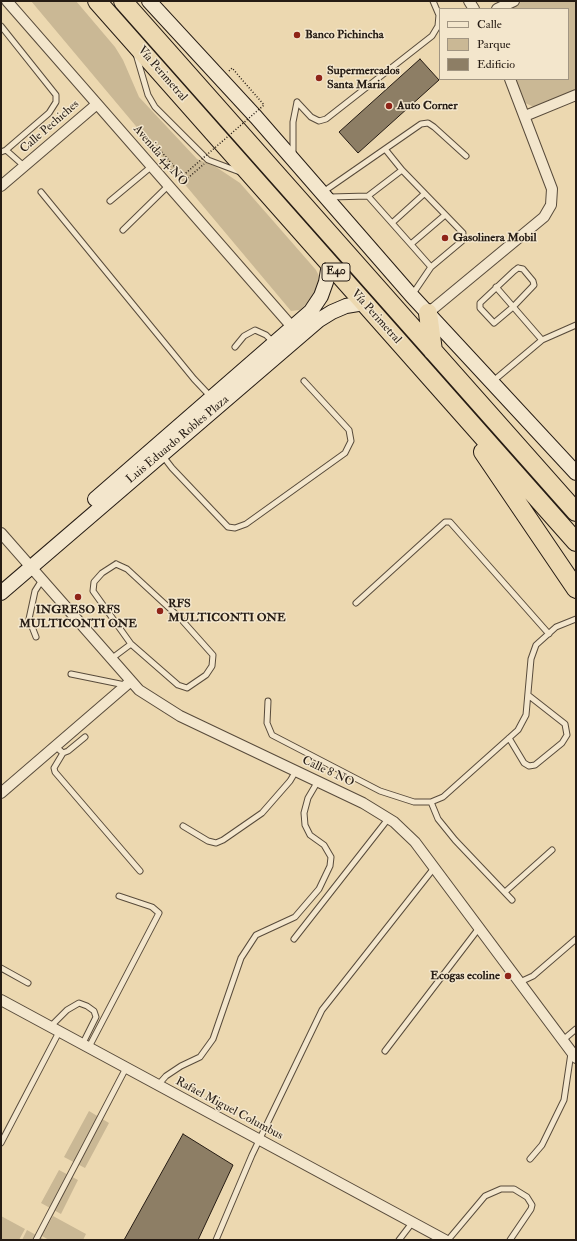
<!DOCTYPE html>
<html>
<head>
<meta charset="utf-8">
<style>
	body { margin:0 }
	#map { position:relative; width:577px; height:1241px; overflow:hidden; background:#ecd8b0; font-family:"IM FELL Double Pica",serif }
	canvas { display:block }
	.frame { position:absolute; inset:0; border:2px solid #261c14; pointer-events:none }
	.legend { position:absolute; left:439px; top:8px; width:130px; height:72px; box-sizing:border-box; background:#f3e6cc; border:1px solid #a19582; margin:0; padding:5px 7px; list-style:none; font-size:12px; color:#261c14 }
	.legend li { display:flex; align-items:center; gap:8px; height:20px }
	.legend b { width:20px; border:1px solid #a19582 }
</style>
</head>
<body>
<div id="map">
<canvas width="577" height="1241"></canvas>
<div class="frame"></div>
<ul class="legend">
<li><b style="height:5px;background:#f3e6cc"></b>Calle</li>
<li><b style="height:11px;background:#cab895"></b>Parque</li>
<li><b style="height:11px;background:#8d7e65"></b>Edificio</li>
</ul>
</div>
<script>
const g = document.querySelector('canvas').getContext('2d');
g.lineJoin = 'round';
function paint(path, color) { g.fillStyle = color; g.fill(path, 'evenodd'); }
const poly = rows => new Path2D(rows.map(r => 'M' + r).join(''));
function strokePath(path, color, width, dash) { g.strokeStyle = color; g.lineWidth = width; g.lineCap = dash ? 'butt' : 'round'; g.setLineDash(dash || []); g.stroke(path); }
function write(font, color, halo, rows, align = 'center') {
  g.font = font + ' "IM FELL Double Pica",serif'; g.lineWidth = 3; g.setLineDash([]); g.textBaseline = 'middle'; g.strokeStyle = halo; g.fillStyle = color; for (const [text, x, y, turn = 0] of rows) {
    g.save(); g.translate(x, y); g.rotate((+turn || 0) * Math.PI / 180); g.textAlign = isNaN(turn) ? turn : align; if (halo) g.strokeText(text, 0, 0); g.fillText(text, 0, 0); g.restore();
  }
}
const green = poly([
	[31,1,76,1,115,47,123,60,139,97,197,159,216,167,240,183,316,270,320,278,317,293,300,310,291,311],
	[523,1,576,1,576,90,534,107,525,103,515,79,568,79,568,9,506,9],
	[89,1111,109,1123,85,1168,64,1157],
	[59,1170,78,1180,61,1214,41,1203],
	[1,1216,25,1229,19,1240,1,1239],
	[53,1216,86,1234,83,1240,49,1240,42,1236],
	[27,1230,45,1240,22,1240]
]);
const building = poly([
	[420,59,439,80,358,153,339,132,420,59],
	[183,1134,233,1165,198,1240,124,1240,183,1134]
]);
const path = poly([
	[229,71,232,68,264,105],
	[179,179,155,152,159,149,186,180],
	[181,184,204,164]
]);
const lane = poly([
	[1,26,56,95,56,102,49,113,6,150],
	[136,54,148,95,155,107,208,160,240,172],
	[297,102,311,117,319,121,326,119,432,36,438,26,439,15,433,1],
	[385,149,402,170],
	[1,152,6,150,24,166],
	[293,155,293,122,297,102],
	[41,192,194,379,211,397],
	[323,192,421,124,428,123,434,127,466,156],
	[368,196,402,170,463,233,462,241,431,267],
	[330,197,368,196,431,267,412,295],
	[110,201,152,166],
	[392,223,424,194],
	[123,230,169,185],
	[411,244,445,215],
	[518,268,523,269,533,281,534,285,513,307,494,323,480,308,480,303,514,271,518,268],
	[496,287,542,340],
	[235,347,244,336,255,330,266,335,274,343],
	[492,382,542,340,576,325],
	[162,455,172,468,228,527,235,528,246,524,345,453,351,441,349,430,304,381],
	[116,564,127,569,180,618,213,655,212,666,206,675,187,688,178,685,131,644,93,591,94,582,102,573,116,564],
	[356,603,445,522,450,522,549,634],
	[36,637,29,619,35,591,42,580],
	[111,659,131,644],
	[71,674,125,685],
	[268,701,267,723,272,735,380,791,414,802,431,802,443,797,518,730,526,715,531,659,536,645,556,627,576,619],
	[509,738,524,763,529,766,535,765,562,743,567,735,565,724,528,695],
	[55,746,63,753,68,751,85,737],
	[63,753,54,768,55,772,140,871],
	[431,802,438,819,455,840,512,900],
	[183,826,208,841,216,843,223,840,262,813,290,781,296,771],
	[505,892,552,850],
	[294,939,388,819],
	[1,968,28,983],
	[520,982,533,976,576,939],
	[50,1027,67,1010,79,1003,87,1006,94,1011,96,1017,82,1045],
	[563,1040,576,1029],
	[89,1047,159,913,152,907,119,896],
	[385,1051,479,928],
	[158,1085,166,1076,181,1066,200,1057,213,1039,241,958,256,935,295,917,319,889,330,866,331,857,324,845,310,835,305,825,304,813,308,798,318,781],
	[1,1143,59,1032],
	[530,1159,542,1145,564,1100,571,1053],
	[36,1240,126,1068],
	[216,1240,252,1155,322,1010,434,868],
	[399,1240,412,1223],
	[448,1240,485,1196,501,1189,514,1189,527,1197,532,1205,531,1209,510,1240]
]);
const street = poly([
	[7,1,293,328],
	[469,1,474,9],
	[497,9,514,1],
	[525,116,576,95],
	[1,186,97,104],
	[428,313,544,217,551,205,552,189,510,79],
	[1,533,139,690,180,716,363,803,394,822,415,842,576,1058],
	[1,793,131,681],
	[1,1000,445,1240]
]);
const secondary = poly([
	[149,1,256,117,411,295,576,473],
	[95,499,311,311,321,296,326,282,329,264],
	[1,593,319,320,332,312,346,306,364,303]
]);
const highway = poly([
	[97,1,576,542],
	[123,1,576,512],
	[428,313,433,351],
	[483,452,576,589]
]);
const pathBridge = poly([
	[179,179,264,105]
]);
const markers = [
	[297,35,4,"#8f2418"],
	[319,78,4,"#8f2418"],
	[389,106,4,"#8f2418"],
	[445,238,4,"#8f2418"],
	[78,597,4,"#8f2418"],
	[160,611,4,"#8f2418"],
	[508,976,4,"#8f2418"]
];
const shields = [
	[336,272,28]
];
const shieldNames = [
	["E40",336,272]
];
const poiNames = [
	["Banco Pichincha",305,35],
	["Supermercados",327,71],
	["Santa Maria",327,85],
	["Auto Corner",397,106],
	["Gasolinera Mobil",453,238],
	["RFS",168,604],
	["MULTICONTI ONE",168,618],
	["INGRESO RFS",78,610,"center"],
	["MULTICONTI ONE",78,624,"center"],
	["Ecogas ecoline",500,976,"right"]
];
const streetNames = [
	["Vía Perimetral",162,74,49],
	["Calle Pechiches",50,127,-41],
	["Avenida 44 NO",160,156,49],
	["Vía Perimetral",376,317,48],
	["Luis Eduardo Robles Plaza",178,440,-40],
	["Calle 8 NO",328,772,25],
	["Rafael Miguel Columbus",229,1109,28]
];
paint(green, '#cab895');
paint(building, '#8d7e65');
strokePath(building, '#261c14', 1);
strokePath(lane, '#584b3b', 7);
strokePath(street, '#584b3b', 12);
strokePath(secondary, '#261c14', 16);
strokePath(highway, '#261c14', 20);
strokePath(path, '#261c14', 1.5, [1, 2]);
strokePath(lane, '#f3e6cc', 5);
strokePath(street, '#f3e6cc', 10);
strokePath(secondary, '#f3e6cc', 14);
strokePath(highway, '#ecd8b0', 18);
strokePath(pathBridge, '#261c14', 1.5, [1, 2]);
for (const [x, y, r, color] of markers) { const dot = new Path2D(); dot.arc(x, y, r, 0, 2 * Math.PI); g.fillStyle = color; g.fill(dot); strokePath(dot, '#f3e6cc', 1.5); }
for (const [x, y, w] of shields) { const box = new Path2D(); box.roundRect(x - w / 2, y - 9, w, 18, 3); g.fillStyle = '#f3e6cc'; g.fill(box); strokePath(box, '#261c14', 1); }
write('bold 11px', '#261c14', null, shieldNames);
write('bold 12px', '#261c14', '#f3e6cc', poiNames, 'left');
write('12px', '#261c14', '#f3e6cc', streetNames);
</script>
</body>
</html>
